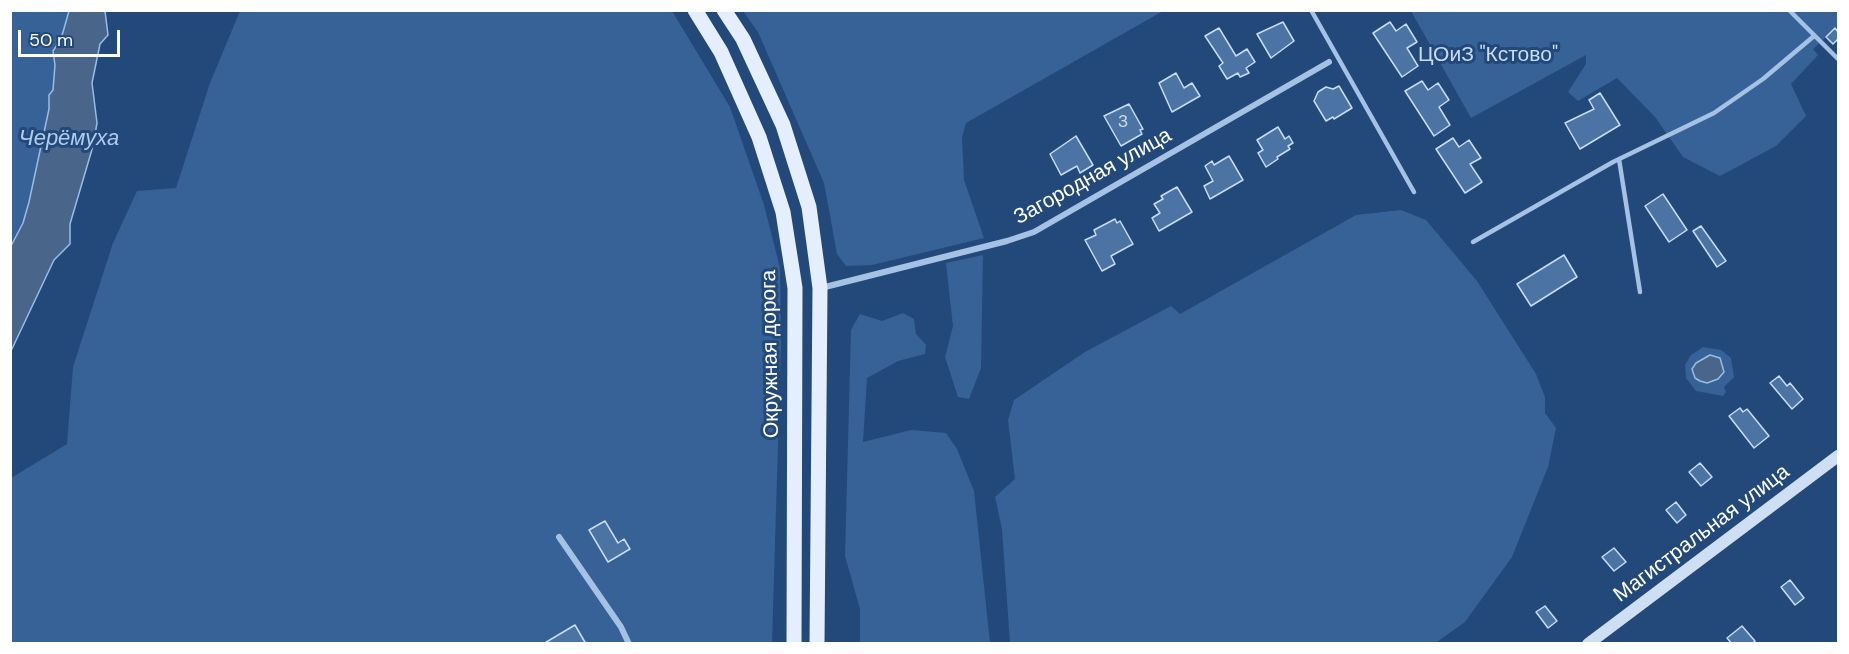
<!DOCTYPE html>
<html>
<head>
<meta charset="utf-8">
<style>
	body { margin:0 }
	#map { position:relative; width:1849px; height:654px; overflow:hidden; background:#23497a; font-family:"DM Sans",sans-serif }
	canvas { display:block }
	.frame { position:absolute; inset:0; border:12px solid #fff; pointer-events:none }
	.scale { position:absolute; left:18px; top:30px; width:102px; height:27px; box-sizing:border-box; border:3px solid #fff; border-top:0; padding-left:8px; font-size:18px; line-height:21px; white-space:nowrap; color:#fff; -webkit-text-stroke:4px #23497a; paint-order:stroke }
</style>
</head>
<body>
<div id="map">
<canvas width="1849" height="654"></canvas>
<div class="frame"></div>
<div class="scale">50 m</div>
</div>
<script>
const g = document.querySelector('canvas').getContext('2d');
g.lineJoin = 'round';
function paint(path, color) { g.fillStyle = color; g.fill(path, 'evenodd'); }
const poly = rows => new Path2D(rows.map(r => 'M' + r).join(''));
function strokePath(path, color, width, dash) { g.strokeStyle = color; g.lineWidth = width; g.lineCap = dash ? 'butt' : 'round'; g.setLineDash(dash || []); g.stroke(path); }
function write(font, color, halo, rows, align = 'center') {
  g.font = font + ' "DM Sans",sans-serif'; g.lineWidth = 6; g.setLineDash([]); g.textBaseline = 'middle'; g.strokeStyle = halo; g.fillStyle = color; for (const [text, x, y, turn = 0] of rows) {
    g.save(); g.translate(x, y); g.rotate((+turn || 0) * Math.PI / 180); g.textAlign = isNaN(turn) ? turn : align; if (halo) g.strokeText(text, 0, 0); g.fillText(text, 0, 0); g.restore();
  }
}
const green = poly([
	[1838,10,1838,26,1813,49,1818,55,1791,84,1806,116,1776,146,1720,176,1683,157,1655,117,1617,78,1578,101,1568,92,1586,64,1586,55,1471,118,1411,11],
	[11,11,69,11,61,39,53,51,55,65,53,90,49,95,49,109,29,202,23,223,11,246],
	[240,11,672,11,730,107,764,205,780,268,781,344,772,643,11,644,11,478,67,444,73,367,113,243,137,191,176,188,210,83],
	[743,11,1163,11,966,123,962,137,964,180,984,238,872,265,846,266,837,254,824,183,758,32],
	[1401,210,1426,220,1477,281,1536,374,1545,397,1545,413,1556,428,1548,467,1512,557,1465,622,1434,644,1010,643,1002,529,995,497,1015,479,1008,420,1014,400,1085,352,1171,306,1180,314,1356,215],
	[983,255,981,368,969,399,958,397,945,357,953,326,946,263],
	[903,313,914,319,916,334,926,345,925,354,898,361,867,378,863,442,911,430,946,433,957,449,974,491,990,643,860,643,860,609,845,556,851,330,860,314,882,321],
	[1703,347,1721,350,1731,358,1734,377,1724,387,1726,392,1723,396,1696,391,1686,378,1685,365,1691,355]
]);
const water = poly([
	[69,11,105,11,108,35,100,44,92,83,97,123,93,146,70,224,70,244,54,260,11,351,11,246,23,223,29,202,49,109,49,95,53,90,55,65,53,51,61,39,69,11],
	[1710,355,1720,358,1724,372,1718,379,1707,383,1700,381,1695,378,1692,369,1696,363,1710,355]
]);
const building = poly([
	[1283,22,1294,41,1271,58,1257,34,1283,22],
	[1390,22,1396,31,1406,24,1417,42,1407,48,1418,66,1402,77,1373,33,1390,22],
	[1219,28,1236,56,1247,49,1255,62,1246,68,1249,73,1240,77,1238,73,1227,79,1219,66,1223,63,1205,36,1219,28],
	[1835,28,1838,32,1838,39,1833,44,1826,37,1835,28],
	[1176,73,1184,88,1192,83,1200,96,1172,112,1159,83,1176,73],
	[1422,81,1428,90,1438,83,1449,100,1439,107,1450,125,1434,136,1405,91,1422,81],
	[1339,86,1352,108,1334,119,1333,117,1326,121,1314,101,1318,92,1326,87,1333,89,1339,86],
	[1600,93,1620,125,1580,149,1565,123,1594,109,1589,100,1600,93],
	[1129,104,1143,129,1140,130,1142,134,1121,146,1104,116,1129,104],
	[1278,127,1285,139,1289,136,1293,143,1288,146,1290,149,1277,157,1278,159,1266,167,1258,153,1263,150,1257,140,1278,127],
	[1076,136,1093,165,1080,173,1077,166,1061,175,1050,154,1076,136],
	[1453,138,1459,147,1469,140,1481,158,1470,164,1482,182,1465,193,1436,149,1453,138],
	[1229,156,1243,180,1210,199,1204,186,1213,181,1205,166,1212,161,1214,165,1229,156],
	[1177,187,1192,212,1159,231,1152,218,1160,213,1154,204,1163,199,1161,196,1177,187],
	[1663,194,1687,230,1669,242,1645,206,1663,194],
	[1115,219,1117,223,1120,221,1133,244,1111,256,1115,264,1102,271,1085,240,1096,235,1094,230,1115,219],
	[1701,226,1726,261,1717,267,1693,231,1701,226],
	[1564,255,1577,277,1531,306,1517,284,1564,255],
	[1779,376,1787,386,1790,383,1803,399,1792,409,1770,383,1779,376],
	[1740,408,1743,412,1747,409,1769,436,1754,448,1729,416,1740,408],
	[1700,463,1712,477,1701,486,1689,472,1700,463],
	[1676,502,1686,515,1677,523,1666,510,1676,502],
	[605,521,618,543,624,539,630,549,608,562,589,530,605,521],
	[1614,548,1626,562,1614,571,1602,557,1614,548],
	[1790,580,1804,598,1795,605,1781,587,1790,580],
	[1545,606,1557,621,1548,628,1536,612,1545,606],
	[575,625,586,644,543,644,575,625],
	[1742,626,1755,641,1752,644,1732,644,1727,638,1742,626]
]);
const service = poly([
	[1311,10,1414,192],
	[1789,10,1838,59],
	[1619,159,1640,292],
	[1473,242,1613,162,1714,113,1763,79,1814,36]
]);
const minor = poly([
	[821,288,1007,241,1034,232,1329,62],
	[559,537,621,627,629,644]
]);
const secondary = poly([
	[1588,644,1838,456]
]);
const primary = poly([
	[695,10,721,52,759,137,783,212,795,288,794,644],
	[724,10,743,39,783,125,809,207,820,288,817,644]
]);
const numberNames = [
	["3",1123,122]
];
const parkNames = [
	["ЦОиЗ \"Кстово\"",1488,55]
];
const streetNames = [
	["Загородная улица",1093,177,-29],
	["Окружная дорога",771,354,-91],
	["Магистральная улица",1702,534,-37]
];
const waterNames = [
	["Черёмуха",69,139]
];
paint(green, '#366298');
paint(water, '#496589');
strokePath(water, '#99bde6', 1.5);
paint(building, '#4b73a3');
strokePath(building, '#c8dcf4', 1.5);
strokePath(service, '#a5c2e5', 4.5);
strokePath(minor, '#a5c2e5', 6);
strokePath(secondary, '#cedff4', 12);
strokePath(primary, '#e5eefc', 15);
write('18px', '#d2dce8', null, numberNames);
write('21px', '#c8dcf4', '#23497a', parkNames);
write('21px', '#fff', '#23497a', streetNames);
write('italic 22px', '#b0cced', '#23497a', waterNames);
</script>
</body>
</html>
